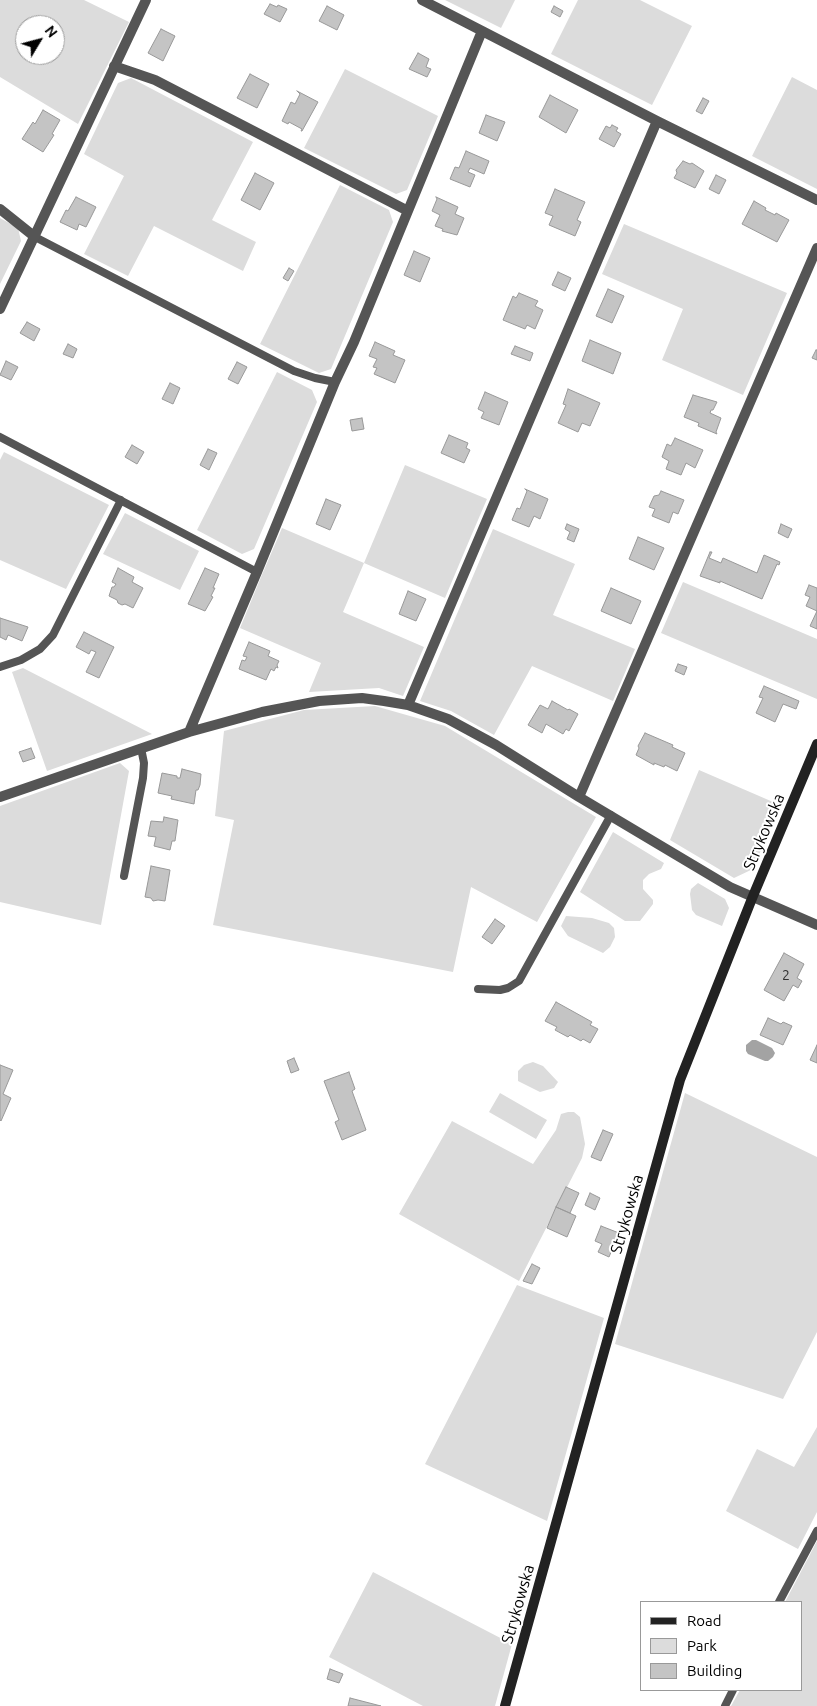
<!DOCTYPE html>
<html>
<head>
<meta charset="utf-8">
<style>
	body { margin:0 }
	#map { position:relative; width:817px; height:1706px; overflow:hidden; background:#fff; font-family:Ubuntu,sans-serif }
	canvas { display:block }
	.legend { position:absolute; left:640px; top:1601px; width:162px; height:90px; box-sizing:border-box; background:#fff; border:1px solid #999; margin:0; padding:6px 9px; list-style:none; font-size:15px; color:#000 }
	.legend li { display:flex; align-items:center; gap:10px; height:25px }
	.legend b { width:25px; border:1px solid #999 }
	.north { position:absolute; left:15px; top:15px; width:50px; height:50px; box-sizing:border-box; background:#fff; border:1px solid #999; border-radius:50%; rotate:53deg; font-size:14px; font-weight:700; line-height:20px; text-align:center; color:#000 }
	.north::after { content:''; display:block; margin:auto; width:18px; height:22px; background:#000; clip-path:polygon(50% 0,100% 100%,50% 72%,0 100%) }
</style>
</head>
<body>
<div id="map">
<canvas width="817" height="1706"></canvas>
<ul class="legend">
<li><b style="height:6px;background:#222"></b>Road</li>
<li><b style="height:14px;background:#dcdcdc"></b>Park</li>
<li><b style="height:14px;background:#c4c4c4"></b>Building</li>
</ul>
<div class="north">N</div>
</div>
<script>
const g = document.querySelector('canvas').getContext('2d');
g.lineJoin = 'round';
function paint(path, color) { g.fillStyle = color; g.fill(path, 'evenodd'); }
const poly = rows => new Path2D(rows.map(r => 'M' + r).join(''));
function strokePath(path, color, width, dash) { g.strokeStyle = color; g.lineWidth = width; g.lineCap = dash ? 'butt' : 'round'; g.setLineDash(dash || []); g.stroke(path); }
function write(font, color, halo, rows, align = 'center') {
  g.font = font + ' Ubuntu,sans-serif'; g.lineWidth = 4; g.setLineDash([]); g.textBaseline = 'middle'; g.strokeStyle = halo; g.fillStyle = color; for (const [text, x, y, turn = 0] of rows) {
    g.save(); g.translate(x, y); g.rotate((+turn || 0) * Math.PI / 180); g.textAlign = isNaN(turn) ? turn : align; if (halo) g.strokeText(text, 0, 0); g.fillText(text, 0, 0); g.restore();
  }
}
const green = poly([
	[0,0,84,0,129,22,78,124,0,77],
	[25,25,55,25,55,55,25,55],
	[445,0,515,0,501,28],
	[578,0,640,0,692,26,652,105,551,54],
	[345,69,438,116,407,190,396,194,304,148],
	[792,77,817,90,817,189,752,156],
	[131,78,253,142,212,220,256,242,243,271,154,226,128,276,84,254,124,176,84,154,118,83],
	[340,185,389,210,393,222,331,369,319,373,260,344],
	[0,218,18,228,21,241,0,284],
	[624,224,787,293,743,395,662,360,683,309,602,274],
	[277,372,312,390,317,402,254,549,242,554,197,530],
	[4,452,109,505,66,589,0,560,0,460],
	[405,465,487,499,466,548,445,598,364,563,343,612,424,647,403,696,379,688,309,692,321,663,240,628,261,577,282,528,364,563],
	[125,513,199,551,180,590,103,554],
	[493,529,575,564,553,615,635,649,613,701,532,666,494,735,451,711,420,701],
	[683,582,817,639,817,699,661,633],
	[23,668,152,734,47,771,12,672],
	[375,706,445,726,596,817,537,922,471,887,453,972,213,925,234,820,215,816,224,731,304,710],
	[120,763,129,771,101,925,0,902,0,806],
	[699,770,780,805,753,869,734,878,670,840],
	[613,832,664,863,661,869,649,874,643,880,643,889,653,900,653,904,640,921,625,921,580,892],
	[698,883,725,899,729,908,722,926,696,915,692,910,690,894,691,889],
	[566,916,592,918,609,923,614,928,615,937,610,947,603,953,568,936,561,926],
	[533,1062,543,1066,558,1082,554,1088,540,1092,518,1081,518,1071,524,1065],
	[500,1093,547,1120,536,1139,489,1112],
	[685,1093,817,1157,817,1332,783,1399,615,1344],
	[568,1112,574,1112,580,1117,585,1144,582,1158,519,1281,399,1214,452,1121,533,1164,556,1130,561,1114],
	[517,1285,604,1318,547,1521,425,1464],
	[817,1427,817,1512,798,1549,726,1511,757,1449,794,1467],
	[817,1541,817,1706,731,1706,740,1690,801,1690,801,1602,785,1602],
	[373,1572,512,1644,495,1706,423,1706,329,1657]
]);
const water = poly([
	[752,1040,756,1040,772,1048,775,1053,773,1057,768,1061,765,1061,748,1054,746,1051,746,1045]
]);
const building = poly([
	[270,4,277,7,278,5,287,9,280,22,264,14,270,4],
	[327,6,344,15,337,30,319,21,327,6],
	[554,6,563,11,560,17,551,12,554,6],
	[161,29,175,36,163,61,148,53,161,29],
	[418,53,429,59,426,67,431,69,427,77,409,69,418,53],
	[250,74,269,84,257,108,237,98,250,74],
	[297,91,318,102,302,131,301,131,302,129,289,122,288,124,282,121,291,102,295,104,300,94,297,91],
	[550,95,578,110,566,133,539,117,550,95],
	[703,98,709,101,702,114,696,111,703,98],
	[43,110,60,120,52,134,54,135,43,152,22,139,33,122,35,124,43,110],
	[486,115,505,122,497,141,479,133,486,115],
	[612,125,618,128,616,131,621,134,614,147,599,139,606,126,610,128,612,125],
	[466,151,489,161,484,174,470,168,468,172,475,175,470,187,450,179,455,167,459,168,466,151],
	[683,161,690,164,692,163,704,171,695,188,674,178,677,173,676,170,683,161],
	[255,173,274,183,260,210,241,200,255,173],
	[716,175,726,180,719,194,709,189,716,175],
	[555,189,585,202,577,220,581,222,575,236,549,225,553,216,545,213,555,189],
	[76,197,96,207,86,227,79,224,77,230,60,222,66,210,68,211,76,197],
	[436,197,458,207,455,214,464,218,457,235,442,231,443,229,435,226,440,215,432,211,437,199,436,197],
	[754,201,766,208,765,210,775,215,776,213,789,220,777,242,742,224,754,201],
	[414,251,430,258,420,282,404,275,414,251],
	[289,268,294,271,288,281,283,278,289,268],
	[558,272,571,278,565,291,552,285,558,272],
	[608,289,624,296,612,323,596,316,608,289],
	[519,293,538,301,535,306,543,310,535,329,527,325,525,329,503,320,513,296,516,298,519,293],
	[27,322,40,329,34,341,20,333,27,322],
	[590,340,621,353,613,374,582,361,590,340],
	[375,342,395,351,393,355,405,360,395,383,374,374,377,368,373,367,377,359,369,356,375,342],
	[68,344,77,349,73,358,63,354,68,344],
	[515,346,533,353,530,361,511,354,515,346],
	[816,350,817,350,817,360,812,358,816,350],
	[6,361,18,367,11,380,0,375,6,361],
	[237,362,247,367,238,384,228,379,237,362],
	[170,383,180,388,173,404,162,399,170,383],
	[568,389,600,403,590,426,582,423,578,432,558,423,566,405,563,404,568,389],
	[485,392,508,402,499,425,481,418,484,412,478,409,485,392],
	[693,395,717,402,713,410,711,410,710,413,721,418,716,432,717,434,698,426,699,423,684,417,693,395],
	[362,418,364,429,352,431,350,420,362,418],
	[449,435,468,443,466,448,470,450,464,463,441,453,449,435],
	[675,438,703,450,695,468,686,463,681,475,666,469,669,461,662,457,667,444,671,446,675,438],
	[132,445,144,452,137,464,125,457,132,445],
	[208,449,217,453,209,470,200,465,208,449],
	[525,489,548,499,540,519,534,516,529,527,512,520,517,508,520,509,527,491,525,489],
	[661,491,684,500,678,514,673,512,669,523,652,516,655,509,649,507,654,496,659,495,661,491],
	[326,499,341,505,330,530,316,524,326,499],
	[567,524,579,529,574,542,567,539,570,532,565,529,567,524],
	[781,524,792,529,788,538,778,533,781,524],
	[638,537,664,548,654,570,629,559,638,537],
	[710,552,712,552,709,558,721,563,723,558,757,573,764,555,780,562,779,565,777,564,762,599,720,581,720,583,700,576,710,552],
	[118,568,134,577,132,582,143,588,133,608,125,604,122,605,118,603,117,600,109,596,112,587,114,587,116,584,112,582,118,568],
	[205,568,219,574,213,588,215,588,211,596,213,597,205,611,188,604,205,568],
	[809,585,817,588,817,629,810,626,817,611,806,606,810,597,805,595,809,585],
	[611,588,641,601,631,624,601,611,611,588],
	[408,591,426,599,416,621,399,614,408,591],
	[0,618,28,627,22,641,8,635,6,640,0,637,0,618],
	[84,632,114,647,99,678,86,672,96,652,91,650,89,654,76,647,84,632],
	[249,642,270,651,268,656,279,661,277,665,278,668,276,667,274,671,271,669,266,680,239,669,242,660,245,661,247,657,243,656,249,642],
	[678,664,687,667,684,675,675,671,678,664],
	[764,686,799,701,796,709,783,704,775,722,756,713,763,698,759,697,764,686],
	[552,701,568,710,569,709,578,714,569,731,566,729,563,734,546,724,542,733,528,725,540,705,548,709,552,701],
	[645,733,673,745,672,747,685,753,677,771,665,765,664,767,654,763,654,765,636,755,639,748,638,746,645,733],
	[31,748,35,758,23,762,19,752,31,748],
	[182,769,201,774,200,785,198,790,196,790,194,804,171,799,172,796,158,793,162,773,177,776,177,778,180,778,182,769],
	[164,817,178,820,175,841,172,841,170,850,154,846,156,837,148,836,151,821,163,822,164,817],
	[151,866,170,870,165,901,158,900,153,901,151,898,145,897,151,866],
	[495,919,505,926,492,944,482,937,495,919],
	[784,953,804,964,797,978,802,981,798,988,793,985,784,1001,764,990,784,953],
	[556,1002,592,1022,590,1025,598,1029,590,1043,583,1039,581,1041,570,1035,568,1037,555,1030,557,1027,545,1021,556,1002],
	[768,1018,781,1024,783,1022,792,1026,783,1045,760,1035,768,1018],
	[817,1045,817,1063,810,1060,817,1045],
	[294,1058,299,1070,291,1073,287,1061,294,1058],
	[0,1065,13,1070,3,1094,11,1098,1,1121,0,1120,0,1065],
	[349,1072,355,1089,352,1091,366,1130,342,1140,335,1122,339,1120,324,1081,349,1072],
	[603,1130,613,1134,601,1161,591,1157,603,1130],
	[566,1187,579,1193,570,1213,556,1207,566,1187],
	[590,1193,600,1198,595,1210,585,1205,590,1193],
	[556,1207,576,1216,567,1237,547,1228,556,1207],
	[601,1226,619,1233,609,1257,598,1252,602,1244,595,1241,601,1226],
	[532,1264,540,1268,532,1284,523,1281,532,1264],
	[330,1669,343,1674,339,1683,327,1679,330,1669],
	[350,1698,381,1706,348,1706,350,1698]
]);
const lane = poly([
	[35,237,294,371,315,378,335,382],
	[0,437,257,572],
	[0,667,21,660,40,649,53,635,121,500],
	[124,876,143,778,144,763,141,748],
	[478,989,500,990,508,988,519,981,611,815],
	[779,1602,817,1531],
	[725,1706,733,1690]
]);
const street = poly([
	[422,0,657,121,817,200],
	[114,66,155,80,408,211],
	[0,209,35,237],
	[0,309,146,0],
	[408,705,657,121],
	[189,732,257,572,335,382,354,342,482,31],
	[0,797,189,732,262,712,319,701,362,698,384,701,408,705,448,719,496,745,579,797,730,887,817,925],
	[579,797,817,248]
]);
const secondary = poly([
	[505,1706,680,1080,753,896,817,744]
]);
const numberNames = [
	["2",786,975]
];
const streetNames = [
	["Strykowska",764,832,-67],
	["Strykowska",627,1214,-74],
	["Strykowska",518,1604,-74]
];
paint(green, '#dcdcdc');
paint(water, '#a3a3a3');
paint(building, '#c4c4c4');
strokePath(building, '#999', 1);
strokePath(lane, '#555', 8);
strokePath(street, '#555', 10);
strokePath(secondary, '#222', 10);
write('14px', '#313131', null, numberNames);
write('16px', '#000', '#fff', streetNames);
</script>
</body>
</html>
